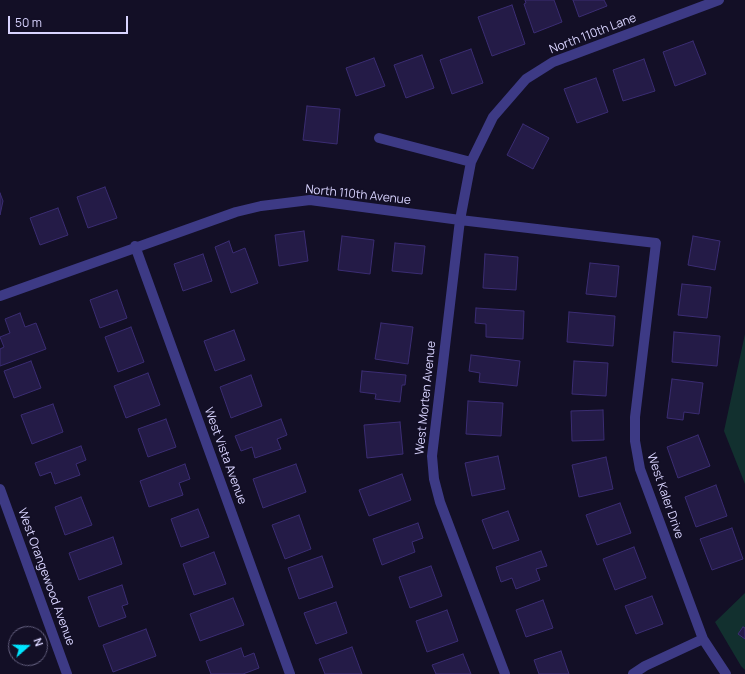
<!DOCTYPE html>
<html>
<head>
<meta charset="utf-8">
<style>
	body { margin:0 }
	#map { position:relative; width:745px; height:674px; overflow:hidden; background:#130f26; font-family:Manrope,sans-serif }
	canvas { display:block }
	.north { position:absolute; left:8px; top:626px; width:40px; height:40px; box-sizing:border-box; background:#130f26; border:1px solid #625e7d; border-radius:50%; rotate:70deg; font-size:11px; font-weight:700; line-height:16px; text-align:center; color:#d9d4ff }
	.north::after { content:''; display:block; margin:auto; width:14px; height:18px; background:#00e5ff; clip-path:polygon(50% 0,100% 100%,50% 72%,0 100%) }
	.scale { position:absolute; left:8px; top:16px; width:120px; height:18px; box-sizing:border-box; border:2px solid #d9d4ff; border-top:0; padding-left:5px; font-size:12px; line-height:14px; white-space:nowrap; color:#d9d4ff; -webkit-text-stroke:3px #130f26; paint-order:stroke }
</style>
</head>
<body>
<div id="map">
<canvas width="745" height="674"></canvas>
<div class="north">N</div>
<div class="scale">50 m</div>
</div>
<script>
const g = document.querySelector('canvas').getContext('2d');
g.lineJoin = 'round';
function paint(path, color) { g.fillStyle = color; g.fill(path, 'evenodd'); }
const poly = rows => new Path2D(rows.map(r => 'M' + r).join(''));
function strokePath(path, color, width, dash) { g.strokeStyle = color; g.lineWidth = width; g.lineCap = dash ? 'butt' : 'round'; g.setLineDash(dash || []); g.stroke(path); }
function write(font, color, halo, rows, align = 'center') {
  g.font = font + ' Manrope,sans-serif'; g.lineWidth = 3; g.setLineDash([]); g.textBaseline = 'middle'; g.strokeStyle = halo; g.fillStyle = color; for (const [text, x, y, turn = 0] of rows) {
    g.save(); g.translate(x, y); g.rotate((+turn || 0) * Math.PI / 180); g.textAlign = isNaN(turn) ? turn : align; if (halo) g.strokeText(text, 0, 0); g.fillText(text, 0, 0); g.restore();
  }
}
const green = poly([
	[745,334,745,484,724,431],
	[745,593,745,670,741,666,715,622]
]);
const building = poly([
	[525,0,554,0,562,22,534,33,524,4,526,3,525,0],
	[573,0,604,0,607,6,579,17,573,0],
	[512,5,525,44,492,56,478,17,512,5],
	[693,41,706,74,675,86,663,52,693,41],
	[471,49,483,83,452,94,440,60,471,49],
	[422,55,434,88,406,98,394,65,422,55],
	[374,58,385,86,356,96,346,68,374,58],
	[644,59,655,91,623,101,613,70,644,59],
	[596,78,608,112,577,123,564,89,596,78],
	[307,106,340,109,337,144,303,140,307,106],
	[523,124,549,138,533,169,507,155,523,124],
	[105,187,117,218,88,228,77,197,105,187],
	[0,193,3,201,0,215,0,193],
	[58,208,68,235,40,245,30,218,58,208],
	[304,231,308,261,279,266,275,235,304,231],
	[342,236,374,240,370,274,338,270,342,236],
	[693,236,720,241,715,270,688,265,693,236],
	[229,241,233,253,245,248,258,283,231,293,215,247,229,241],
	[395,243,425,246,422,274,392,271,395,243],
	[203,254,212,281,183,291,174,264,203,254],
	[485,254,518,257,516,290,483,288,485,254],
	[590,263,619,266,616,297,586,294,590,263],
	[682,284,711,287,707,318,678,315,682,284],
	[117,290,127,318,100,328,90,300,117,290],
	[476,308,524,311,523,339,486,337,486,324,475,323,476,308],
	[569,312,615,316,613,346,567,342,569,312],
	[20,313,25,327,36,323,46,349,0,366,0,349,4,347,0,337,10,333,5,319,20,313],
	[381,323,413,327,408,364,375,359,381,323],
	[131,327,144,362,118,372,105,337,131,327],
	[234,330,245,360,215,371,204,341,234,330],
	[674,332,720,336,717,366,672,362,674,332],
	[471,355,520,361,517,386,479,382,480,373,469,371,471,355],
	[31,361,41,388,14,398,4,371,31,361],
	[574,361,608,363,606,396,572,394,574,361],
	[362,371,406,375,405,385,402,385,400,402,375,399,376,394,360,392,362,371],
	[148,373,160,405,126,418,114,386,148,373],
	[251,375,262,406,231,418,220,387,251,375],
	[672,379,703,383,699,414,684,412,683,420,667,418,672,379],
	[468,401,503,403,501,436,466,434,468,401],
	[53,404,63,432,32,444,21,415,53,404],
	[603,410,604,440,572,441,571,411,603,410],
	[166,419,176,447,148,457,138,429,166,419],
	[281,419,287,435,277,439,281,449,255,458,252,447,241,451,235,436,281,419],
	[400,422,403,454,367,458,364,425,400,422],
	[698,435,710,466,678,478,667,447,698,435],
	[81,446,86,460,76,464,80,475,55,484,51,472,40,476,35,463,81,446],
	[498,456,505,489,472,496,465,463,498,456],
	[606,457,613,489,579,497,572,465,606,457],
	[185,464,190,479,179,483,183,495,149,507,140,481,185,464],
	[296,464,306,492,263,508,253,479,296,464],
	[402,474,411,500,369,516,359,490,402,474],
	[716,485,727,516,696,527,685,497,716,485],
	[81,497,92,525,65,535,55,507,81,497],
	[620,503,631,533,597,545,586,515,620,503],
	[198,509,209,537,181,547,171,519,198,509],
	[508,511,519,540,493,549,482,520,508,511],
	[299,515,311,549,285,559,272,525,299,515],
	[418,523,423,538,412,542,415,552,382,565,373,539,418,523],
	[732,528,743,559,712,570,700,539,732,528],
	[113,537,122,564,79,580,69,553,113,537],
	[634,547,646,578,615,590,603,559,634,547],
	[541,551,547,566,536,569,540,580,516,589,512,578,501,582,496,567,541,551],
	[214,552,226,584,194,595,183,564,214,552],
	[322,556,333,587,299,599,288,568,322,556],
	[431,566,442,596,410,608,399,577,431,566],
	[122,585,128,604,122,606,126,617,99,627,88,597,122,585],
	[652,596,663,624,636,634,625,606,652,596],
	[233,598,244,625,200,641,190,614,233,598],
	[543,600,553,628,526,637,516,610,543,600],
	[336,602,347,633,316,644,304,613,336,602],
	[447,610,458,641,427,652,416,621,447,610],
	[743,627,745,628,745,639,738,634,743,627],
	[146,629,156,656,113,672,103,645,146,629],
	[352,647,362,674,325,674,319,659,352,647],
	[241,648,244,657,254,653,259,668,243,674,211,674,206,661,241,648],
	[561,651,569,674,539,674,534,660,561,651],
	[463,654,471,674,436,674,432,665,463,654]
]);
const minor = poly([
	[379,138,471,162],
	[135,246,290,674],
	[0,296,236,212,261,206,310,200,460,220,656,243,635,417,635,441,640,469,703,639,726,674],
	[505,674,440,502,434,479,432,456,460,220,471,162,493,117,526,79,553,62,572,55,719,0],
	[633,674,645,666,703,639]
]);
const tertiary = poly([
	[0,489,67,674]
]);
const streetNames = [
	["North 110th Lane",593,34,-21],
	["North 110th Avenue",358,195,6],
	["West Morten Avenue",426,398,-84],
	["West Vista Avenue",225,456,70],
	["West Kaler Drive",665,496,71],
	["West Orangewood Avenue",46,577,70]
];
paint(green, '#12302f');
paint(building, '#241b47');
strokePath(building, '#3b2d73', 1);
strokePath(minor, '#3d3a85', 10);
strokePath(tertiary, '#3d3a85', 10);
write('12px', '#d9d4ff', '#130f26', streetNames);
</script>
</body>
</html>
